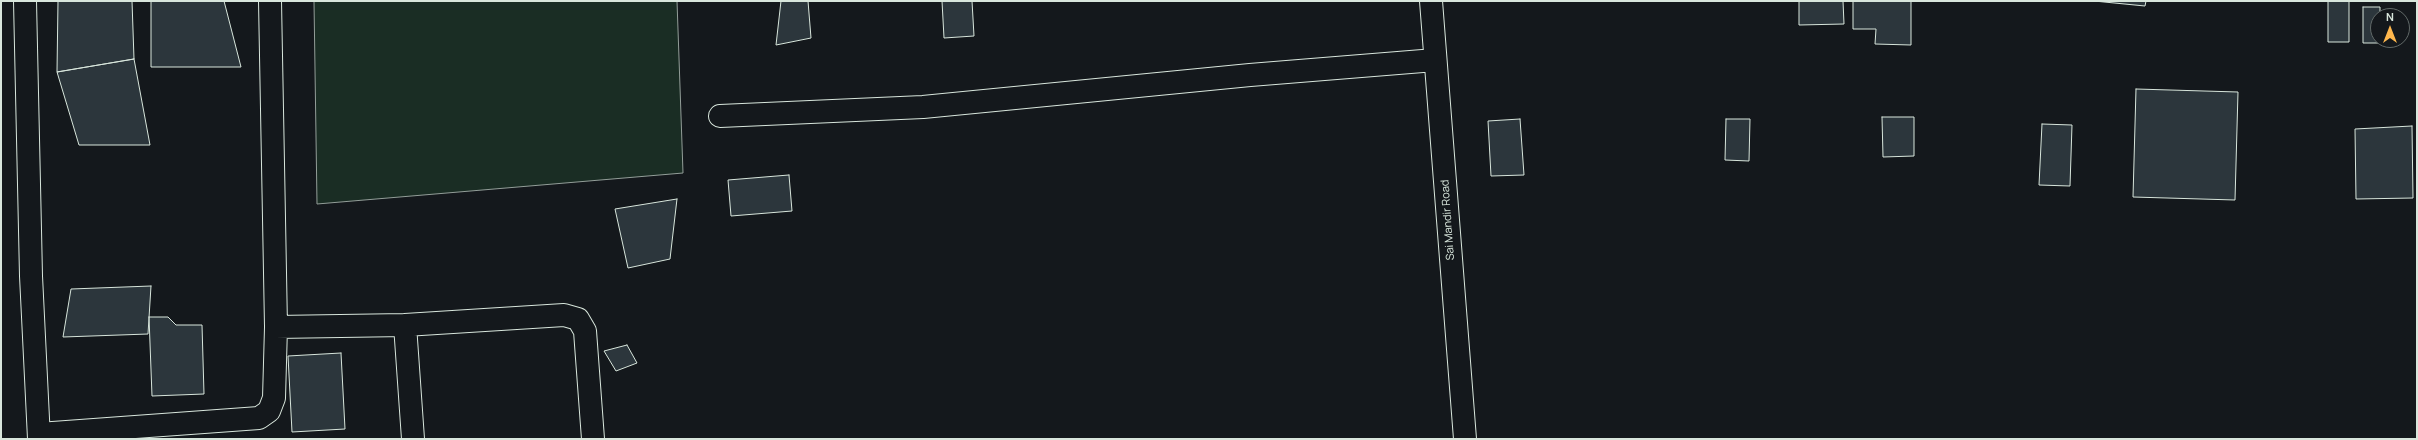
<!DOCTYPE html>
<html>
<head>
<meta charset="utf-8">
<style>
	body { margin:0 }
	#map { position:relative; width:2418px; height:440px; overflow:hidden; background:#14181c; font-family:Manrope,sans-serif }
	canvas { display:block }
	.frame { position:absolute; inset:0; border:2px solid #d8e6dc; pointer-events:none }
	.north { position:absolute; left:2370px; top:8px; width:40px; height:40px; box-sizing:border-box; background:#14181c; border:1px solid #626a69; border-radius:50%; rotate:0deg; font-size:11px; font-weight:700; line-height:16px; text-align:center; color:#d8e6dc }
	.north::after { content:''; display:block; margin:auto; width:14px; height:18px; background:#ffb74d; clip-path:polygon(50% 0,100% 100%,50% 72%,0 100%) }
</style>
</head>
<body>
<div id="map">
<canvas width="2418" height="440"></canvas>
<div class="frame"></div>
<div class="north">N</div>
</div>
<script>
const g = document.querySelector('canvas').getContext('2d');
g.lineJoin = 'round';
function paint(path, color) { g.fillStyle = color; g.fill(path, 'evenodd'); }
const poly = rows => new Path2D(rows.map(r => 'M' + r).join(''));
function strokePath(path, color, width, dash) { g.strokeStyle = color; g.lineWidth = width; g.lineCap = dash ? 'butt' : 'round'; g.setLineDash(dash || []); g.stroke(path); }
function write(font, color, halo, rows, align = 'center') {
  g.font = font + ' Manrope,sans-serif'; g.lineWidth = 3; g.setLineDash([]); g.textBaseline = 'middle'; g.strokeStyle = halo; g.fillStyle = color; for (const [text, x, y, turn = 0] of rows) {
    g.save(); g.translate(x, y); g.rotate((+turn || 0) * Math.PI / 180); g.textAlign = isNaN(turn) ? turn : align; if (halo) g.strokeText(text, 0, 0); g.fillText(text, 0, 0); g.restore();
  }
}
const green = poly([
	[314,1,677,1,683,173,317,204,314,1]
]);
const building = poly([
	[58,1,132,1,134,59,57,72,58,1],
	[151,1,224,1,241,67,151,67,151,1],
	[781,1,808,1,811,38,776,45,781,1],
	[942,1,972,1,974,36,944,38,942,1],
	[1799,1,1843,1,1844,24,1799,25,1799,1],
	[1853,1,1911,1,1911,45,1875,44,1876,29,1853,29,1853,1],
	[2094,1,2146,1,2145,6,2094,1],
	[2328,1,2349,1,2349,42,2328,42,2328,1],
	[2363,7,2380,7,2380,16,2378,16,2378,40,2380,40,2380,43,2363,43,2363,7],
	[134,59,150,145,79,145,57,72,134,59],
	[2136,89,2238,92,2235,200,2133,197,2136,89],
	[1882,117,1914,117,1914,156,1883,157,1882,117],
	[1520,119,1524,175,1491,176,1488,121,1520,119],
	[1726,119,1750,119,1749,161,1725,160,1726,119],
	[2042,124,2072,125,2070,186,2039,185,2042,124],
	[2412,126,2413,198,2356,199,2355,129,2412,126],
	[789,175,792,211,731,216,728,180,789,175],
	[677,199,670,259,628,268,615,209,677,199],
	[151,286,148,334,63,337,71,289,151,286],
	[149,317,168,317,176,325,202,325,204,394,152,396,149,317],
	[627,345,637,363,616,371,604,351,627,345],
	[341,353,345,429,292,432,288,356,341,353]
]);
const minor = poly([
	[25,1,31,276,39,439],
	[270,1,276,327,405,325],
	[1431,1,1465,439],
	[720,116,923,107,1250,75,1435,60],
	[39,434,259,418,269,411,274,398,276,327],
	[413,439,405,325,564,315,578,319,585,331,593,439]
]);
const streetNames = [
	["Sai Mandir Road",1448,220,-94]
];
paint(green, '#1a2d24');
strokePath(green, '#939e99', 1);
paint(building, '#2c363c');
strokePath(building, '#d8e6dc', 1);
strokePath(minor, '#d8e6dc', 24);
strokePath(minor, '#14181c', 22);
write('11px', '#d8e6dc', '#14181c', streetNames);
</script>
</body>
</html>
